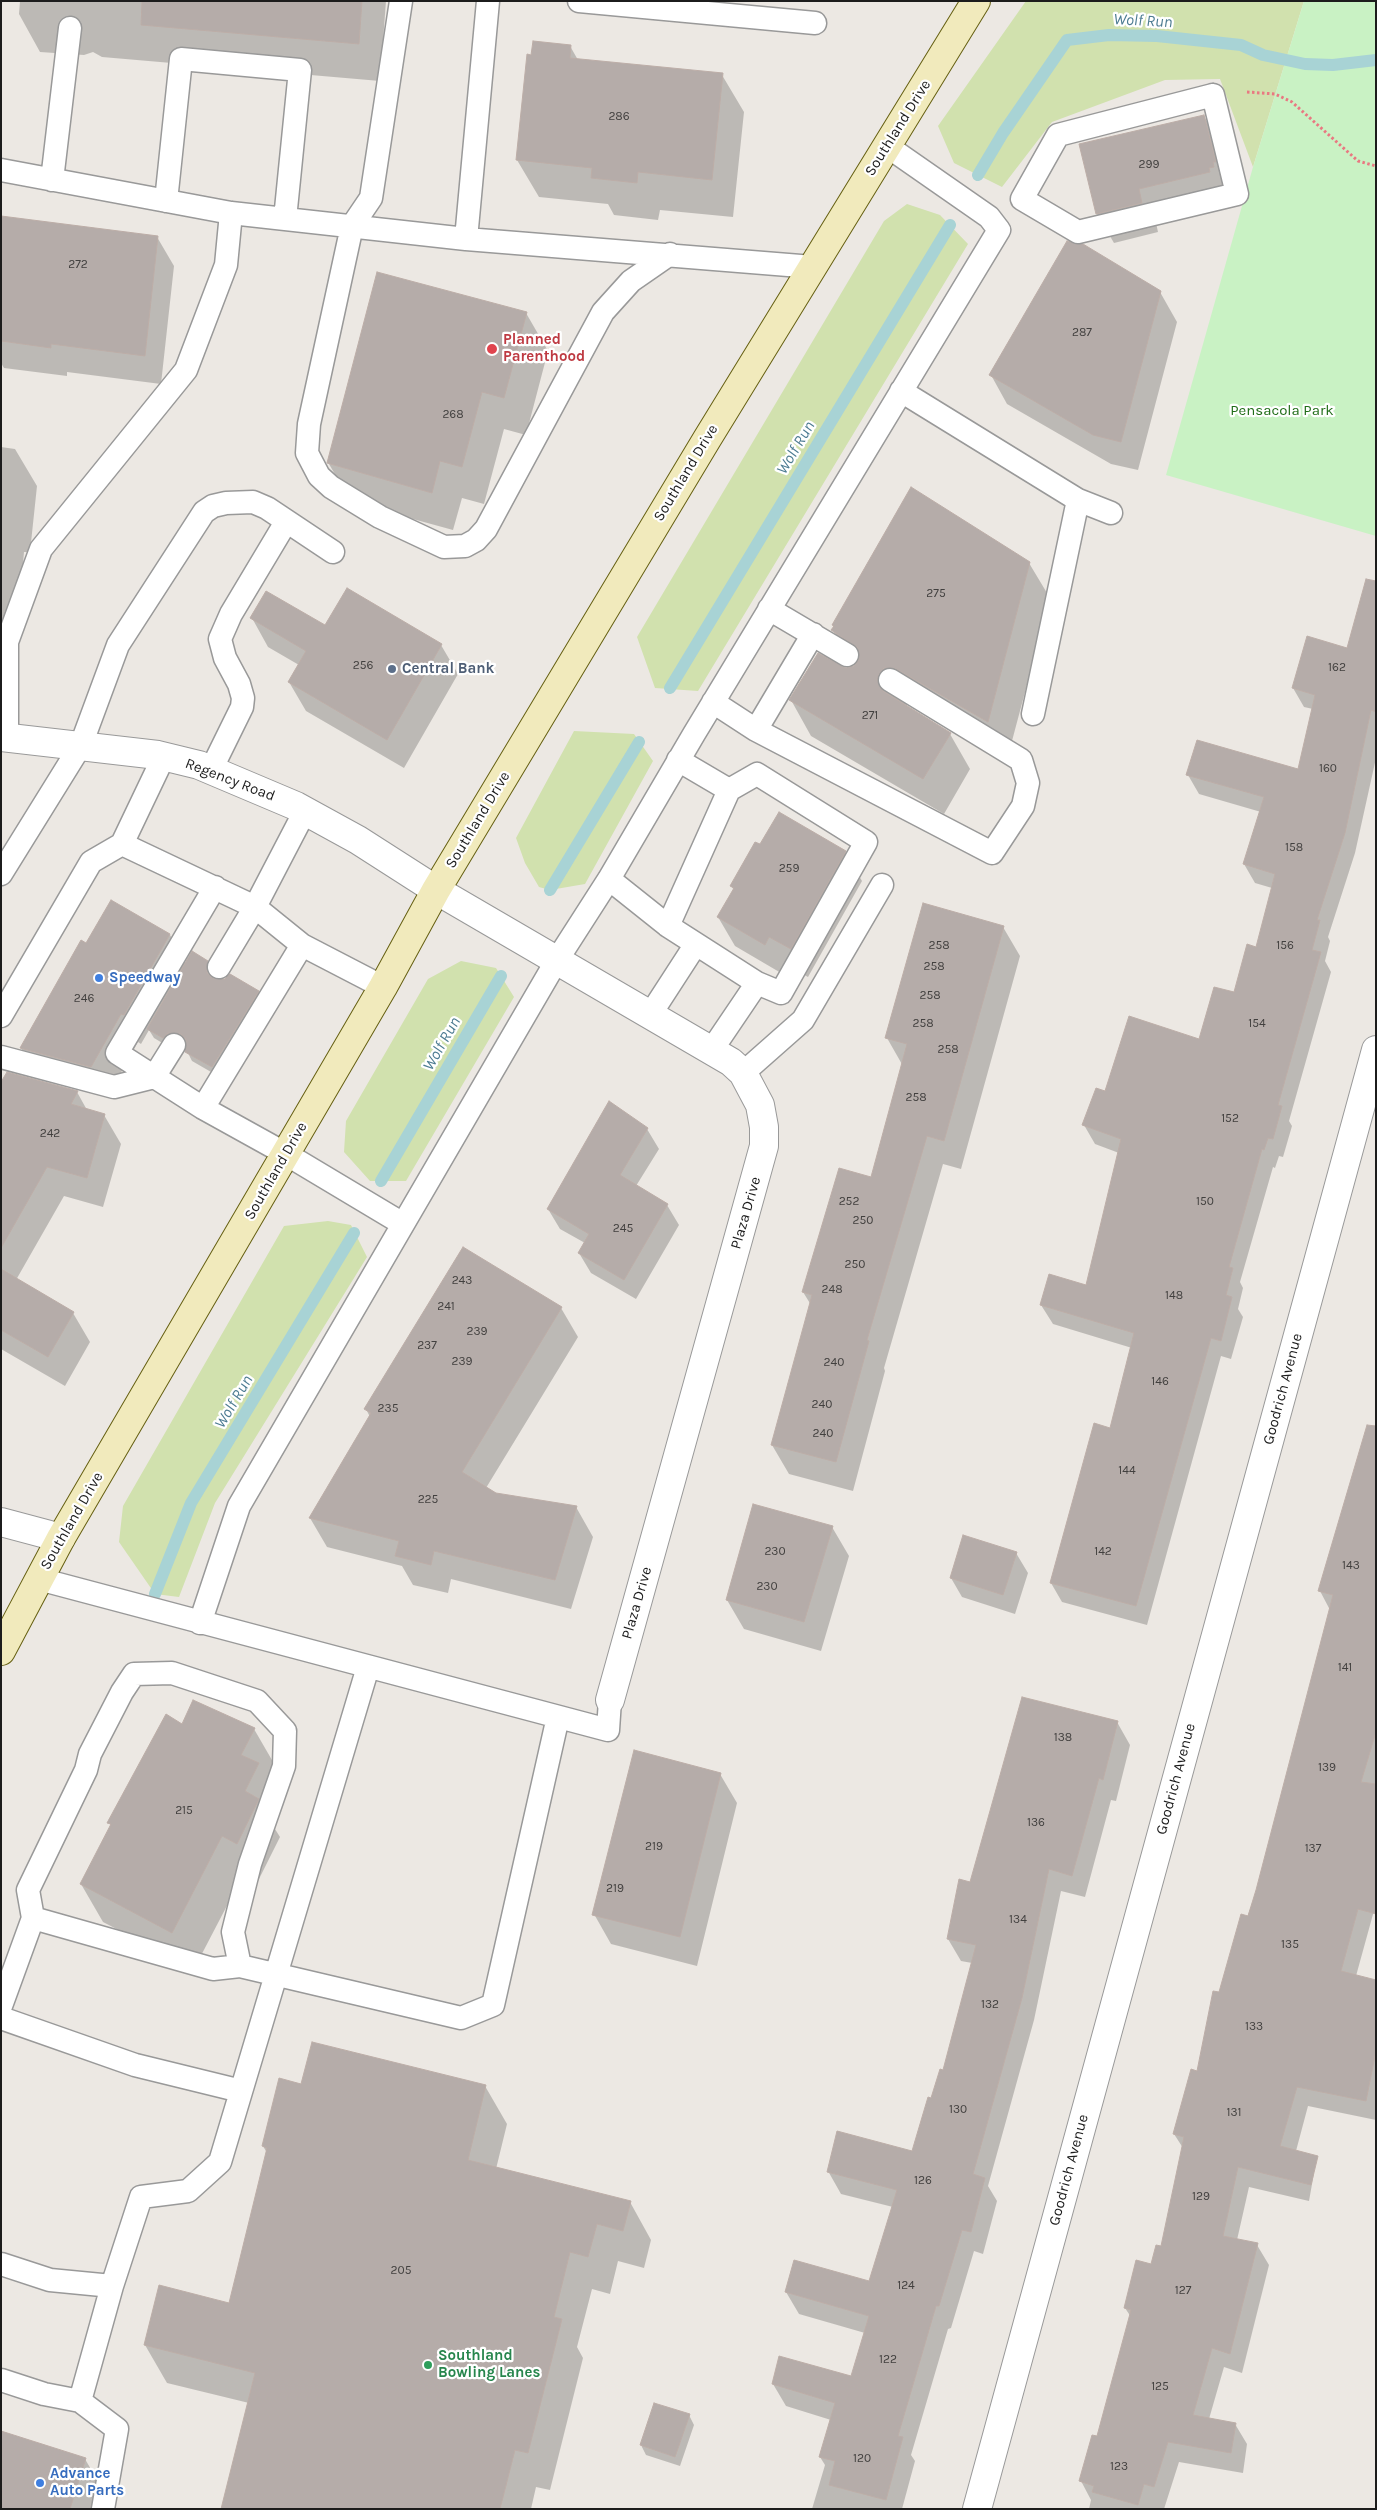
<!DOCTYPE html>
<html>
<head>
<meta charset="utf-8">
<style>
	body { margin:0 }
	#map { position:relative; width:1377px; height:2510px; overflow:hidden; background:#ece8e3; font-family:Karla,sans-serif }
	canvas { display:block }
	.frame { position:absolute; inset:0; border:2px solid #1c1c1c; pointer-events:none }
</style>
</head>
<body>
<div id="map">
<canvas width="1377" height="2510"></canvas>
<div class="frame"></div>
</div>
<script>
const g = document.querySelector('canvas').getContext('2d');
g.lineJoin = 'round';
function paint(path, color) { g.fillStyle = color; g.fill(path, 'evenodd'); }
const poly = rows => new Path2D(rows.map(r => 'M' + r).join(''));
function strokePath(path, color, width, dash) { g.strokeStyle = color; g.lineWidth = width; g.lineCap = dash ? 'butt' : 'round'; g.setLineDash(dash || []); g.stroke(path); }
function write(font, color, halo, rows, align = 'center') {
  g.font = font + ' Karla,sans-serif'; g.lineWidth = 4.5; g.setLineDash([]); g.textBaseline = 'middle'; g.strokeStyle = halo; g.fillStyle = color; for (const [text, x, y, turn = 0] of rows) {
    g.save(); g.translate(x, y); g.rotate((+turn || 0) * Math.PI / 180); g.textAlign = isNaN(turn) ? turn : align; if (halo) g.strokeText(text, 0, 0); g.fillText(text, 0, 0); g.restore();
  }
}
const grass = poly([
	[1026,1,1304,1,1253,167,1220,79,1165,80,1052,122,1002,187,954,163,938,126],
	[907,204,940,215,968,244,698,691,655,688,637,637,884,221],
	[574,731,634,734,653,761,585,884,550,890,539,887,525,863,516,838],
	[461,961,496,968,514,997,406,1181,370,1181,344,1152,346,1121,428,979],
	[328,1221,351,1225,367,1257,215,1503,179,1597,155,1594,119,1542,123,1506,284,1226]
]);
const park = poly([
	[1304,1,1376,1,1376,536,1166,475,1253,167]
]);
const shadow = poly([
	[20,1,386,1,380,81,102,57,93,52,84,55,40,52,19,14],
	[570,46,578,60,722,75,744,112,733,217,660,210,658,220,614,215,608,204,539,197,517,160],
	[1204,116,1220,145,1231,191,1155,218,1158,232,1114,243,1097,214,1081,145],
	[1,231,157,237,174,266,161,384,67,372,67,376,4,368,1,363],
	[378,274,526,313,548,351,526,435,504,429,484,504,462,498,453,530,351,502,329,464],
	[1160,292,1177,322,1138,470,1111,464,1007,404,991,375],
	[1,447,15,449,37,486,30,552,24,552,14,668,1,667],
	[1029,563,1050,598,1008,756,918,704,903,705,950,734,970,769,944,814,811,736,791,700,846,669,856,667,833,630,833,625],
	[252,618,441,645,458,674,404,768,306,711,289,682,299,665,268,647],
	[1376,632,1376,758,1355,853,1328,937,1330,941,1325,961,1331,972,1289,1121,1292,1126,1283,1157,1279,1156,1275,1168,1273,1167,1240,1282,1243,1288,1238,1309,1243,1317,1231,1359,1221,1356,1147,1625,1062,1602,1051,1583,1111,1429,1132,1348,1053,1324,1041,1305,1087,1286,1119,1153,1095,1144,1084,1125,1106,1092,1200,1041,1235,994,1257,949,1272,888,1255,883,1244,864,1261,812,1199,794,1188,775,1299,771,1313,709,1304,707,1293,688],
	[761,846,845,852,862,881,808,977,786,965,781,973,735,946,718,917,734,890,731,886],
	[1003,927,1020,956,961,1169,943,1164,884,1368,885,1371,853,1491,789,1474,772,1445,811,1305,803,1292,872,1179,903,1066,887,1038],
	[170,935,186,964,207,961,212,971,212,980,258,991,264,1001,218,1076,192,1061,187,1051,187,1043,174,1043,169,1047,154,1038,149,1030,141,1044,138,1042,108,1096,38,1077,21,1048,82,942,87,945],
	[1,1084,77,1092,87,1110,104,1115,121,1144,103,1207,64,1196,16,1280,73,1313,90,1342,65,1386,1,1349],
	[647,1129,659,1149,636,1186,667,1205,679,1225,636,1299,591,1273,579,1253,585,1243,560,1229,548,1209],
	[561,1308,578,1337,486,1488,496,1494,576,1507,593,1537,571,1609,451,1579,448,1593,413,1585,402,1566,327,1547,310,1518,370,1417,366,1409],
	[1376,1453,1375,1907,1356,1976,1376,1981,1376,2120,1308,2106,1296,2151,1314,2173,1309,2201,1249,2187,1237,2240,1257,2245,1269,2265,1242,2373,1224,2367,1209,2419,1235,2424,1247,2444,1243,2473,1179,2462,1164,2509,1089,2509,1091,2500,1081,2481,1098,2438,1131,2317,1125,2308,1162,2248,1183,2148,1174,2134,1198,2073,1219,1994,1257,1890,1330,1610,1320,1591],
	[832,1527,849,1556,821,1651,744,1629,727,1600],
	[1016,1553,1028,1573,1015,1614,962,1597,951,1578],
	[1117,1722,1130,1745,1116,1801,1111,1800,1085,1897,1061,1891,1034,2020,988,2186,997,2201,983,2254,974,2251,951,2328,948,2329,911,2455,915,2461,902,2509,812,2509,825,2465,820,2457,831,2420,786,2406,773,2384,852,2377,865,2333,799,2314,786,2292,870,2282,893,2207,841,2194,828,2171,913,2153,944,2072,972,1963,961,1961,948,1939,971,1883],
	[183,1725,254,1729,276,1767,270,1821,280,1837,258,1881,244,1873,194,1969,103,1922,81,1884,111,1826,109,1823],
	[720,1774,737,1803,697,1966,611,1944,594,1914],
	[302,2085,485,2086,507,2124,496,2169,630,2202,651,2240,644,2268,618,2261,610,2294,592,2289,577,2347,583,2358,550,2490,536,2487,531,2509,223,2509,249,2403,167,2383,145,2345,230,2304,267,2153,263,2146],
	[689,2415,694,2425,680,2466,646,2455,641,2445],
	[85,2459,107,2497,103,2509,1,2509]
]);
const stream = poly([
	[978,175,1003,133,1067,40,1109,35,1157,36,1241,45,1263,55,1305,64,1333,65,1376,60],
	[670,688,950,225],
	[550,890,639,742],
	[381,1181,501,976],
	[155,1594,191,1503,354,1233]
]);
const building = poly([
	[142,1,362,1,359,44,141,25,142,1],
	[533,41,571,45,570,58,723,73,712,180,638,172,637,183,591,178,592,168,516,160,527,54,531,55,533,41],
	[1204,115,1216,162,1213,162,1214,167,1209,168,1210,172,1139,189,1142,203,1096,214,1079,144,1204,115],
	[1,216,158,236,145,356,51,344,51,348,1,341,1,216],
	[1067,241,1083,244,1161,291,1121,442,1093,435,989,375,1067,241],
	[377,272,527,312,504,398,482,392,462,467,440,461,432,493,327,463,377,272],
	[911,487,1030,562,988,722,896,669,884,668,879,674,877,680,883,691,951,733,923,779,789,700,818,653,846,668,854,666,858,661,858,648,831,630,834,626,832,625,911,487],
	[1366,579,1376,581,1376,712,1371,710,1345,833,1317,920,1320,920,1312,950,1321,952,1278,1105,1282,1106,1273,1139,1268,1138,1264,1150,1262,1149,1229,1267,1233,1268,1226,1295,1232,1297,1221,1341,1211,1338,1136,1606,1050,1583,1094,1423,1110,1428,1134,1333,1040,1305,1049,1274,1086,1285,1121,1139,1082,1125,1096,1088,1105,1091,1129,1016,1199,1039,1214,987,1234,992,1247,944,1256,947,1275,874,1243,864,1264,797,1186,775,1197,740,1298,769,1315,695,1292,688,1307,636,1347,648,1366,579],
	[347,588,442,644,387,740,288,682,306,651,250,618,266,591,325,625,347,588],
	[779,812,846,851,791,949,769,937,765,945,717,917,734,888,730,886,755,842,760,844,779,812],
	[111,900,170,934,124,1015,121,1014,91,1067,20,1048,81,940,86,943,111,900],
	[923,903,1004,926,944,1141,927,1136,867,1340,869,1341,836,1462,771,1445,812,1295,802,1292,839,1168,871,1177,907,1044,885,1038,923,903],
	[192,951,208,961,207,973,213,978,225,979,230,974,259,991,212,1067,185,1052,186,1039,181,1034,168,1033,163,1038,147,1029,192,951],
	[7,1072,78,1091,71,1104,105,1114,87,1178,47,1167,1,1248,1,1082,7,1072],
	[609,1101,648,1128,620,1175,668,1204,624,1280,578,1253,589,1234,547,1209,609,1101],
	[463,1247,562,1307,462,1472,496,1493,577,1506,555,1580,434,1551,431,1565,395,1556,399,1541,309,1518,371,1413,364,1409,463,1247],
	[1,1269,74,1312,48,1357,1,1330,1,1269],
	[1367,1425,1376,1426,1376,1732,1361,1782,1376,1784,1376,1914,1358,1909,1341,1971,1376,1980,1376,2051,1366,2101,1297,2087,1280,2146,1318,2156,1311,2185,1238,2167,1223,2236,1258,2243,1230,2354,1212,2348,1193,2415,1236,2423,1231,2453,1168,2442,1154,2487,1144,2484,1138,2505,1092,2492,1094,2486,1079,2481,1092,2435,1097,2436,1131,2310,1124,2308,1136,2260,1151,2264,1156,2245,1161,2246,1184,2137,1173,2134,1191,2069,1197,2071,1213,1991,1219,1992,1241,1914,1248,1916,1256,1890,1333,1595,1318,1591,1367,1425],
	[753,1504,833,1526,804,1622,726,1600,753,1504],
	[963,1535,1017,1552,1003,1595,950,1578,963,1535],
	[1022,1697,1118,1721,1103,1780,1099,1778,1072,1876,1049,1869,1022,1998,973,2174,985,2178,971,2232,962,2230,939,2306,936,2306,898,2436,903,2437,886,2500,829,2485,835,2461,819,2457,835,2403,772,2384,779,2356,851,2376,869,2316,785,2292,794,2260,869,2281,897,2190,827,2172,837,2131,912,2151,928,2097,931,2098,940,2069,943,2070,976,1945,947,1939,959,1879,970,1882,1022,1697],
	[193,1700,255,1728,241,1755,259,1763,245,1791,259,1799,237,1844,222,1836,172,1933,80,1884,111,1824,107,1823,166,1714,182,1724,193,1700],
	[634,1750,721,1773,680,1937,592,1915,634,1750],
	[312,2042,486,2085,468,2160,631,2201,623,2231,597,2224,588,2257,570,2252,554,2317,562,2319,528,2453,515,2450,500,2509,221,2509,255,2373,144,2345,159,2285,229,2303,267,2148,262,2146,279,2078,301,2084,312,2042],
	[654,2403,690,2414,675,2457,640,2445,654,2403],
	[1,2431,86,2458,70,2509,1,2509,1,2431]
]);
const path = poly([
	[1247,92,1275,94,1292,102,1358,161,1376,166]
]);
const service = poly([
	[401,1,371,198,352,226,309,424,307,453,319,476,331,487,380,517,444,547,465,546,476,540,486,529,603,312,631,281,670,254],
	[579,1,815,23],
	[1213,95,1237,194,1078,232,1022,199,1058,135,1213,95],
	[1,170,231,213,466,239,813,267],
	[52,180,70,28],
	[166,201,181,59,300,70,285,219],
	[466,239,488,1],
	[901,391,1078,500,1111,513],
	[769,609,847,655],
	[713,702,756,730,992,853,1023,806,1028,783,1021,760,890,680],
	[1033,714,1078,500],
	[756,730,813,634],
	[7,738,7,642,41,549,186,370,226,265,231,213],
	[164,756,122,844,255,907,305,811],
	[211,770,242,707,243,698,239,684,225,658,220,639,231,614,286,522],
	[1,874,81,745,118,645,204,512,213,506,226,503,253,502,267,508,333,552],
	[609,879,668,926,757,983,781,993,866,842,757,774,729,790],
	[668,926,729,790,678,760],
	[302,945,203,1108,286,1154,403,1224],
	[219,967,255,907,302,945,383,987],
	[650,1015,696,944],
	[1,1016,91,862,122,844],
	[711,1051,757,983],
	[1,1057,114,1087,154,1077,174,1045],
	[743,1073,803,1020,882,885],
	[203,1108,117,1053,215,887],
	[39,1579,608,1730,610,1700],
	[200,1623,239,1506,557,960,609,879,694,734,999,230,989,217,887,146],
	[33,1918,213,1969,240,1966],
	[1,2006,33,1918,28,1890,86,1770,90,1754,122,1692,134,1674,172,1673,257,1701,285,1731,284,1766,250,1864,233,1932,240,1966,461,2018,493,2005,558,1717],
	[1,2018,135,2065,241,2091],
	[1,2264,50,2280,112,2286,141,2197,188,2191,220,2162,368,1667],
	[1,2380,44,2394,80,2401,112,2286],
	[80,2401,117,2429,103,2509]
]);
const minor = poly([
	[436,890,731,1062,743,1073,760,1105,764,1127,764,1146,610,1700],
	[1,1522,61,1538],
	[977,2509,1376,1050]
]);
const tertiary = poly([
	[1,737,158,755,199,765,296,806,358,840,436,890]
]);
const secondary = poly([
	[1,1651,61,1538,383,987,436,890,707,439,976,1]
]);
const markers = [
	[492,349,6,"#e0444e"],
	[392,669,5,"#5c6f8a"],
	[99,978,5,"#3f7fe0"],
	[428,2365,5,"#2e9e5b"],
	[40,2483,5,"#3f7fe0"]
];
const numberNames = [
	["286",619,117],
	["299",1149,165],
	["272",78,265],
	["287",1082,333],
	["268",453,415],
	["275",936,594],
	["256",363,666],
	["162",1337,668],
	["271",870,716],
	["160",1328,769],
	["158",1294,848],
	["259",789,869],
	["258",939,946],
	["156",1285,946],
	["258",934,967],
	["258",930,996],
	["246",84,999],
	["258",923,1024],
	["154",1257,1024],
	["258",948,1050],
	["258",916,1098],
	["152",1230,1119],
	["242",50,1134],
	["252",849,1202],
	["150",1205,1202],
	["250",863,1221],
	["245",623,1229],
	["250",855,1265],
	["243",462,1281],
	["248",832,1290],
	["148",1174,1296],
	["241",446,1307],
	["239",477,1332],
	["237",427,1346],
	["239",462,1362],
	["240",834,1363],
	["146",1160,1382],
	["240",822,1405],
	["235",388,1409],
	["240",823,1434],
	["144",1127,1471],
	["225",428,1500],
	["230",775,1552],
	["142",1103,1552],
	["143",1351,1566],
	["230",767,1587],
	["141",1345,1668],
	["138",1063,1738],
	["139",1327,1768],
	["215",184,1811],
	["136",1036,1823],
	["219",654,1847],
	["137",1313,1849],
	["219",615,1889],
	["134",1018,1920],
	["135",1290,1945],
	["132",990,2005],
	["133",1254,2027],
	["130",958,2110],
	["131",1234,2113],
	["126",923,2181],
	["129",1201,2197],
	["205",401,2271],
	["124",906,2286],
	["127",1183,2291],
	["122",888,2360],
	["125",1160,2387],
	["120",862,2459],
	["123",1119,2467]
];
const streetNames = [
	["Southland Drive",898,128,-58],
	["Southland Drive",686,473,-59],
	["Regency Road",230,780,21],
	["Southland Drive",478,820,-59],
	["Southland Drive",276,1171,-60],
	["Plaza Drive",746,1213,-74],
	["Goodrich Avenue",1283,1389,-75],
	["Southland Drive",72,1521,-60],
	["Plaza Drive",637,1603,-74],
	["Goodrich Avenue",1176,1779,-75],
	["Goodrich Avenue",1069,2170,-75]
];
const healthNames = [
	["Planned",503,340],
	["Parenthood",503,357]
];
const parkNames = [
	["Pensacola Park",1282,411]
];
const serviceNames = [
	["Central Bank",402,669]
];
const shopNames = [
	["Speedway",109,978],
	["Advance",50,2474],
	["Auto Parts",50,2491]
];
const leisureNames = [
	["Southland",438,2356],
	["Bowling Lanes",438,2373]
];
const waterNames = [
	["Wolf Run",1143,21,3],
	["Wolf Run",796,448,-59],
	["Wolf Run",442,1044,-60],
	["Wolf Run",234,1402,-59]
];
paint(grass, '#d1e1ae');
paint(park, '#c9f2c4');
paint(shadow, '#0003');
strokePath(stream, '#a8d3d5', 12);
paint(building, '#b5aca9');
strokePath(building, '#bcada7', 1);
strokePath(service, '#999', 25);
strokePath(minor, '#999', 30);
strokePath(tertiary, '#999', 30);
strokePath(secondary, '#655f11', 30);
strokePath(path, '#e97881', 3, [2.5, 2.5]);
strokePath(service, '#fff', 22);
strokePath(minor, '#fff', 28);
strokePath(tertiary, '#fff', 28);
strokePath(secondary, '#f1eabc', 28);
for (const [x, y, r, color] of markers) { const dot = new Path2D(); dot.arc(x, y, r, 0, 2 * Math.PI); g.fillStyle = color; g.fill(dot); strokePath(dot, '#fff', 2); }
write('12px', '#42403f', null, numberNames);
write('15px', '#1c1c1c', '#fff', streetNames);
write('bold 15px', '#be3a42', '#fff', healthNames, 'left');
write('15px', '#206d18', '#fff', parkNames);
write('bold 15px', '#4e5e75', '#fff', serviceNames, 'left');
write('bold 15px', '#366cbe', '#fff', shopNames, 'left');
write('bold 15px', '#27864d', '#fff', leisureNames, 'left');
write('italic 16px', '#4d7c92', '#fff', waterNames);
</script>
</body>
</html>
